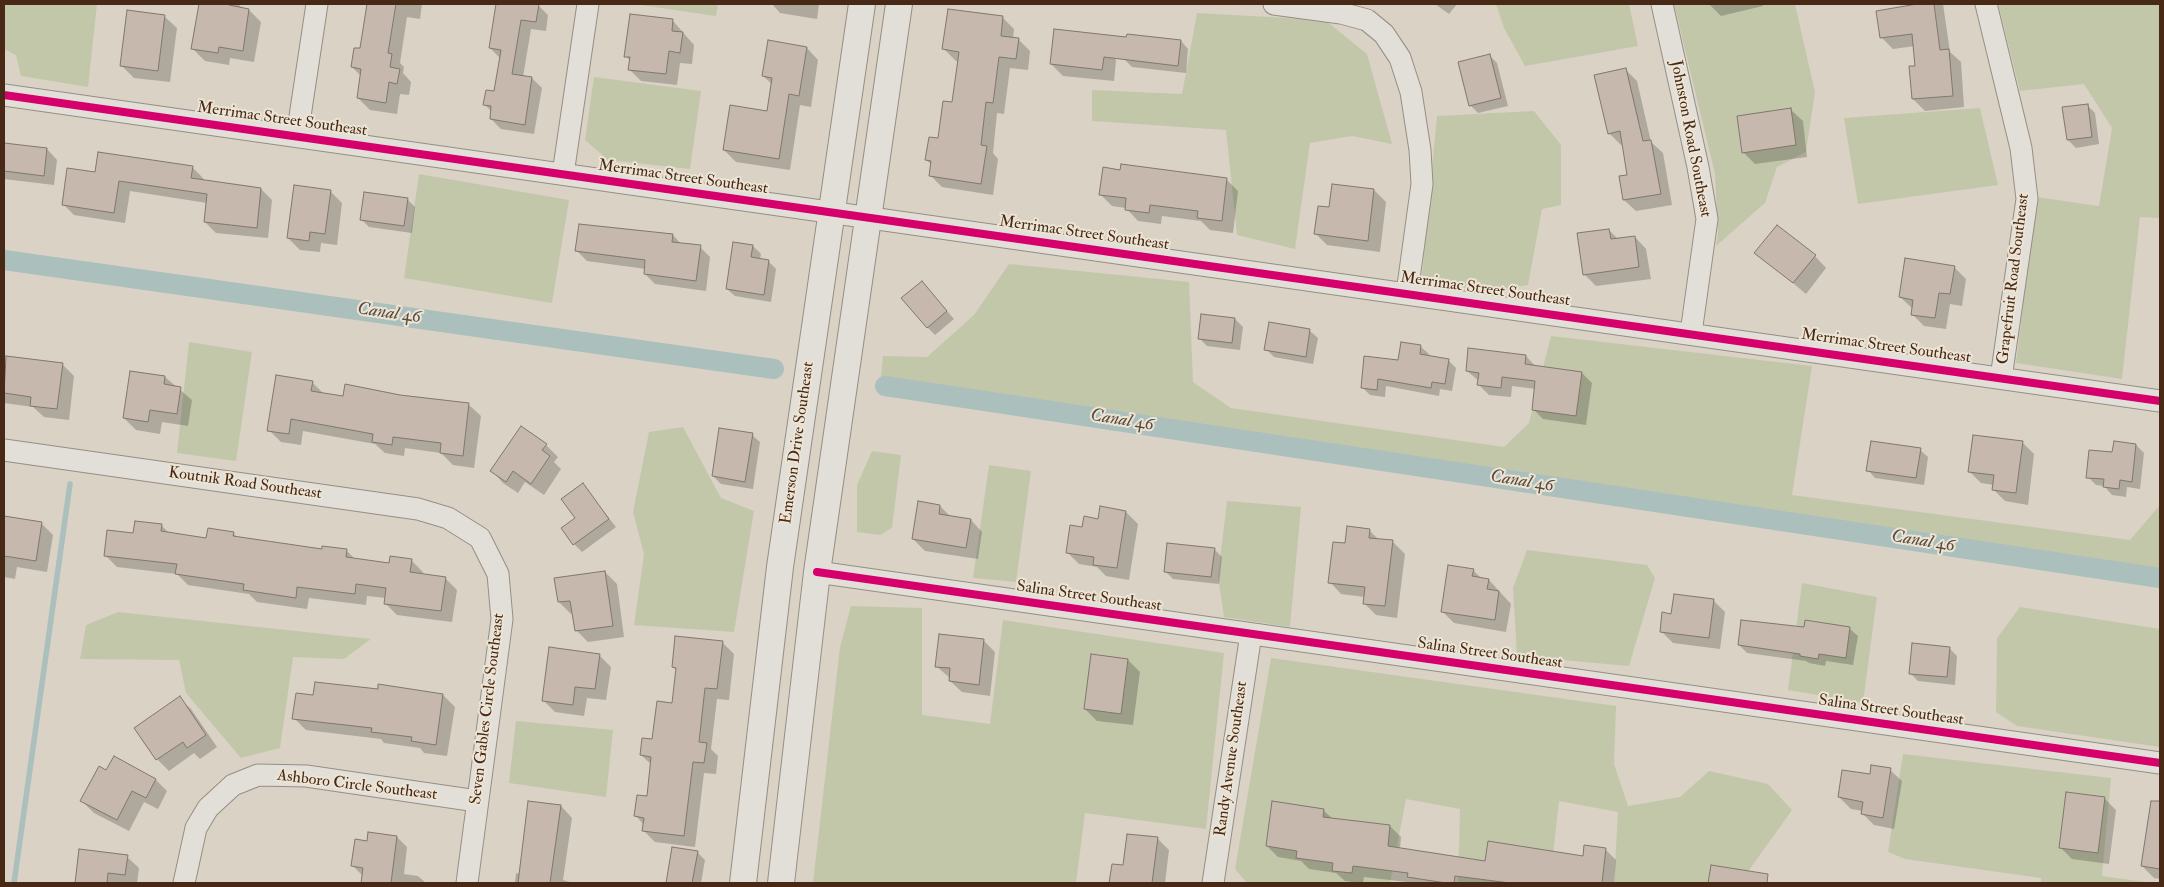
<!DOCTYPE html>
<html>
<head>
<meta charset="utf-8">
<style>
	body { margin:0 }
	#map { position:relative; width:2164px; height:887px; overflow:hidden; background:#dad2c5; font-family:"IM FELL Double Pica",serif }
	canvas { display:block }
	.frame { position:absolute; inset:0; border:5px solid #472915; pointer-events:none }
</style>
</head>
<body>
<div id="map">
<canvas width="2164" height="887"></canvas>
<div class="frame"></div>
</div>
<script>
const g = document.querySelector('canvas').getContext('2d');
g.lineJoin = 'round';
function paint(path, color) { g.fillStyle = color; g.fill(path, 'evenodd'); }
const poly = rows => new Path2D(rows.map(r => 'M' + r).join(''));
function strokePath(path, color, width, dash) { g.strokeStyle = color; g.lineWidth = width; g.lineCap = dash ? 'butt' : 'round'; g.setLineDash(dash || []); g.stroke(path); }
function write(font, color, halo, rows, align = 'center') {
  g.font = font + ' "IM FELL Double Pica",serif'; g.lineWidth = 4; g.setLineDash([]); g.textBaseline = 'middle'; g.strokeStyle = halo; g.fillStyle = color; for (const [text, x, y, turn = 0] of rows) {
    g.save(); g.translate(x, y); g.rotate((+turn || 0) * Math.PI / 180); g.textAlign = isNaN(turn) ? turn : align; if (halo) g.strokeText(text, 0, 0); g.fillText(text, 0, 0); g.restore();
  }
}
const green = poly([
	[4,4,97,4,88,87,21,76,16,55,4,49],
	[634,4,718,4,716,16],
	[1496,4,1629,4,1638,46,1525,66,1504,28],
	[1674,4,1795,4,1815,92,1806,152,1777,167,1765,203,1716,246,1718,233,1715,174],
	[1998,4,2160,4,2160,218,2140,217,2122,379,2016,363,2036,197,2099,206,2112,128,2084,84,2020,91],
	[1197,13,1325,20,1367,54,1392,144,1352,136,1310,143,1295,249,1237,235,1226,130,1092,121,1092,90,1182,94],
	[594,77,701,91,690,169,608,160,585,140],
	[1980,108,1998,185,1858,204,1844,118],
	[1534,111,1561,145,1561,205,1542,209,1528,285,1500,290,1456,287,1422,275,1437,116],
	[419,174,569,200,552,303,404,278],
	[1009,264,1189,282,1193,382,1231,408,1504,447,1529,423,1551,336,1812,366,1792,495,2130,540,2160,505,2160,571,881,377,883,356,927,357,974,315],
	[189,342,252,352,236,461,177,453],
	[683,427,721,498,754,511,734,632,634,625,644,554,633,512,649,432],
	[872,451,901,455,892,528,880,535,857,532,857,485],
	[989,465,1031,471,1016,582,973,578],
	[1227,501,1301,507,1290,627,1224,617,1218,577],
	[1527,550,1647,565,1655,578,1629,666,1517,656,1513,588],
	[1802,583,1877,597,1863,703,1788,690],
	[851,606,922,608,922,715,990,724,1003,620,1224,653,1206,829,1085,813,1076,883,813,883,840,647],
	[2020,607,2160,629,2160,747,2017,726,1996,712,1997,638],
	[118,612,371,639,344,659,293,657,280,748,241,758,186,693,179,660,80,659,86,625],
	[1271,658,1616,706,1614,764,1628,806,1680,797,1709,771,1768,784,1792,810,1742,880,1743,883,1614,883,1618,812,1559,801,1550,883,1458,883,1460,809,1406,799,1390,883,1247,883,1235,869],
	[516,721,613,730,606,797,509,783],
	[1903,754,2111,778,2102,876,2152,883,2041,883,2041,878,1905,859,1888,852]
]);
const shadow = poly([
	[200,4,238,4,243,9,249,10,261,22,254,62,230,58,229,65,205,61,193,49],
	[365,4,422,4,420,19,407,17,400,63,404,67,403,73,411,82,409,95,400,94,397,114,370,110,358,98,361,76,352,67,361,50,368,6],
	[497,4,538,5,548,15,546,31,531,29,523,77,532,78,542,88,534,134,501,129,491,119,492,112,484,104,495,92,501,59,490,48],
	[772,4,819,4,817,19,780,13],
	[1435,4,1457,4,1449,14],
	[1709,4,1762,4,1763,6,1721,16],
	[1918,4,1943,4,1950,52,1961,62,1964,107,1925,111,1913,99,1916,67,1915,46,1893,49,1881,37,1918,6],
	[165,17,177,28,170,82,134,78,122,66],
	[1002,17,1014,29,1013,39,1018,39,1030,51,1028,70,1010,68,1004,114,997,113,993,153,998,159,993,195,942,187,930,175,932,165,926,160,939,140,954,103,959,61,956,61,944,49],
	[673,21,694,45,692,64,680,63,677,85,641,81,629,69,630,61,626,56],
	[1181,41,1188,49,1186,73,1132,67,1124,59],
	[807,48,818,60,811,107,800,105,790,170,736,162,724,150,768,113,773,85,763,76],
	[1111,55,1116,60,1114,81,1063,76,1051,64],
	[1489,55,1497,63,1508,106,1478,113,1470,105],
	[1625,69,1637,81,1651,142,1663,153,1672,205,1636,211,1624,200,1628,176,1623,144,1621,145,1609,133],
	[2087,105,2095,113,2099,144,2076,148,2068,140,2064,108],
	[1791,110,1803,121,1807,157,1755,164,1743,152],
	[4,144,47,149,57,160,54,185,4,179],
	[192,167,203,178,203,181,261,189,272,200,268,238,216,233,205,222,207,203,130,191,125,223,74,215,63,204,96,174],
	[1121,171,1226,179,1238,191,1233,233,1210,230,1201,221,1162,216,1161,224,1138,221,1126,208,1112,206,1100,194],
	[1333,186,1374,190,1386,202,1380,252,1327,245,1316,234,1330,209],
	[330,191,342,203,337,245,321,243,320,252,300,250,288,238],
	[407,199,415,207,412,233,369,227,361,219],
	[1609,230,1618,239,1635,237,1646,249,1651,279,1596,286,1584,274],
	[673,235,681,244,700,247,710,257,706,291,655,284,645,274,646,269,587,261,577,251],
	[753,246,761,254,760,259,768,261,776,269,771,302,735,296,727,289],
	[1756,252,1815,256,1826,268,1806,294],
	[1954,267,1966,279,1962,306,1950,304,1946,329,1924,326,1912,314,1913,309,1900,297],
	[929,290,954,319,935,335,927,327],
	[1235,319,1243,327,1240,350,1207,346,1199,338],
	[1270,324,1310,331,1318,338,1313,364,1274,357,1266,349],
	[1421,347,1429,354,1428,356,1448,360,1456,368,1452,391,1440,389,1439,396,1386,386,1385,397,1370,395,1362,387],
	[1470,350,1526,356,1536,367,1582,373,1592,383,1586,425,1543,419,1533,409,1536,389,1512,386,1511,397,1489,395,1479,385,1479,381,1467,371],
	[62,364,74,376,69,420,44,417,33,407,4,403,4,366],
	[165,377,192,400,188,426,162,422,160,434,136,430,124,418],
	[312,382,324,394,344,397,400,396,469,405,481,416,474,468,453,465,441,453,405,448,404,456,385,453,375,444,303,431,301,445,281,442,269,430],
	[752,435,760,442,753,489,721,484,713,476],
	[2023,443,2034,454,2028,505,2005,501,1993,489,1994,485,1981,483,1969,471],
	[546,445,558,457,554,462,561,469,544,495,525,482,518,493,503,483,492,471],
	[2136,445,2144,453,2140,489,2127,487,2126,497,2112,495,2104,486,2096,485,2088,477],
	[1920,450,1928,457,1924,485,1875,478,1868,470],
	[583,485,616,527,582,552,574,544],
	[919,503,940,506,951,517,971,520,982,532,978,559,925,551,913,539],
	[1126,512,1138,524,1129,580,1106,576,1097,567,1079,564,1067,552,1083,528,1099,520],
	[4,518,41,523,53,535,47,572,17,567,15,579,4,577],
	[162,526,170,534,207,540,233,533,238,538,323,550,346,550,356,560,390,565,411,560,423,572,422,575,445,578,457,590,452,622,397,615,385,603,386,598,367,596,366,605,309,598,307,609,257,602,249,594,188,585,177,574,117,567,105,555,134,534],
	[1369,530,1379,540,1393,542,1405,554,1397,618,1376,615,1364,603,1365,597,1341,594,1330,582,1346,545],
	[1214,549,1222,557,1219,584,1173,579,1165,571],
	[1473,570,1482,579,1489,580,1511,604,1506,632,1454,623,1442,611],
	[605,572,617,584,624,637,588,642,576,630,573,613,571,614,559,602],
	[1713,600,1725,612,1720,649,1673,643,1661,631,1672,615],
	[1805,629,1850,629,1858,636,1853,665,1826,661,1825,666,1809,663,1806,661,1747,653,1739,645],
	[983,640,995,652,990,696,962,692,950,681,950,678,936,666],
	[722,642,734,654,729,700,717,699,711,749,718,756,716,774,704,773,695,847,655,842,643,830,644,825,636,816,648,797,652,765,641,755,654,740,673,704,677,671,673,667],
	[1950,649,1957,656,1955,685,1918,681,1910,673],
	[599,655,611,667,606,700,587,698,584,716,555,712,543,700],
	[1128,660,1140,672,1133,725,1097,721,1085,709],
	[379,686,443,695,455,707,447,756,424,753,420,748,384,743,381,739,306,730,294,718,314,696,379,691],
	[179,698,191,709,217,747,200,759,194,753,169,771,157,759],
	[1890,770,1902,781,1894,829,1874,825,1862,813,1863,811,1851,809,1839,797,1871,776],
	[107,772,156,780,167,791,158,809,144,802,129,831,94,813,82,801],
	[2104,798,2116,810,2109,864,2072,859,2060,847],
	[561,806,572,818,563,880,573,883,515,883,516,873,520,874],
	[1323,810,1333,819,1390,826,1401,837,1400,849,1486,862,1584,857,1605,849,1616,860,1614,883,1415,883,1364,877,1363,883,1359,883,1345,881,1336,873,1309,869,1301,861,1278,857,1267,846],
	[2151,813,2160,814,2160,879,2154,878,2142,866],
	[397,837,407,847,404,874,418,876,426,883,362,883,363,876,353,866,368,842],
	[1157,838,1169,850,1165,883,1110,883,1113,865,1125,867],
	[673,848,697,852,705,860,701,883,668,883],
	[80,850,127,857,139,868,137,883,76,883]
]);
const stream = poly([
	[14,883,70,484]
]);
const canal = poly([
	[4,260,774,369],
	[885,386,2160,578]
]);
const building = poly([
	[199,4,230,4,229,5,249,9,243,51,219,47,218,53,191,49,199,4],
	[367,4,396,4,388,53,392,54,390,67,400,69,397,84,389,82,386,103,357,98,361,69,351,67,354,48,360,48,367,4],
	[496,4,539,4,536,22,521,20,512,74,532,77,525,125,490,119,491,106,483,105,486,90,494,91,501,50,489,48,496,4],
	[1917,4,1934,4,1940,50,1949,49,1953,96,1912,99,1909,66,1915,66,1912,34,1880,38,1876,11,1917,4],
	[948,9,1003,16,1001,36,1019,38,1016,59,999,57,993,103,986,102,981,145,987,146,981,184,929,176,931,161,925,160,929,137,938,138,943,101,952,102,959,52,942,49,948,9],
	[127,10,165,15,158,71,120,66,127,10],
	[630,14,673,19,672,31,683,32,680,53,669,51,666,74,628,70,630,57,624,57,630,14],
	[1054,29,1126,37,1127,34,1181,40,1178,66,1104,57,1102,70,1050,64,1054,29],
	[768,40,807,47,799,96,789,94,779,159,723,150,730,105,767,111,772,78,762,76,768,40],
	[1490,54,1501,98,1469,106,1458,62,1490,54],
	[1626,68,1643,141,1651,140,1661,194,1623,200,1619,176,1627,175,1620,131,1608,134,1594,75,1626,68],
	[2088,104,2092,137,2067,140,2062,107,2088,104],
	[1791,108,1796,145,1742,153,1737,116,1791,108],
	[4,143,47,148,44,176,4,171,4,143],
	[98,152,193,166,191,178,261,188,257,228,204,222,207,194,119,181,114,213,62,205,67,168,95,172,98,152],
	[1121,164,1227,178,1222,221,1197,218,1198,211,1150,205,1149,213,1125,210,1126,198,1099,195,1103,167,1120,170,1121,164],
	[1332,184,1374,189,1368,241,1314,234,1318,206,1329,207,1332,184],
	[294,185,331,190,325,234,310,232,309,241,287,238,294,185],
	[364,192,408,198,404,226,360,220,364,192],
	[579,224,673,234,672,242,701,245,696,281,644,274,645,260,575,251,579,224],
	[1777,225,1816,255,1793,283,1754,253,1777,225],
	[1609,229,1611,239,1635,236,1639,267,1583,275,1577,233,1609,229],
	[733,242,753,245,751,257,769,260,764,295,726,289,733,242],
	[1905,258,1955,266,1950,294,1939,293,1935,318,1911,315,1913,300,1899,297,1905,258],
	[922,281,947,311,927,328,901,298,922,281],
	[1201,314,1235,318,1232,343,1198,339,1201,314],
	[1269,322,1310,329,1306,357,1264,350,1269,322],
	[1401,342,1421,345,1420,354,1449,359,1445,384,1432,382,1431,388,1378,379,1377,390,1361,388,1364,356,1398,360,1401,342],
	[1468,348,1526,355,1525,364,1582,372,1576,416,1532,410,1535,381,1502,377,1501,388,1477,385,1479,373,1466,371,1468,348],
	[6,356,63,363,57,409,30,406,31,397,4,393,6,356],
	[130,371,165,376,164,384,181,387,177,414,150,410,148,422,123,418,130,371],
	[276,375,313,381,311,391,343,396,345,384,400,395,469,403,463,456,440,453,441,443,393,437,392,445,372,442,373,434,291,419,289,434,267,431,276,375],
	[521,426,547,444,542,450,550,456,531,484,513,471,506,482,490,471,521,426],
	[719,428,753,433,745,482,712,476,719,428],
	[1973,435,2023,441,2016,493,1992,490,1994,475,1968,472,1973,435],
	[1871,441,1921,448,1916,478,1866,471,1871,441],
	[2114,441,2136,444,2132,482,2120,480,2119,489,2103,487,2104,479,2086,478,2089,450,2112,452,2114,441],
	[583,483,609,519,573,545,561,528,575,518,561,499,583,483],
	[918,501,940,505,939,514,971,519,966,548,912,539,918,501],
	[1100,506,1126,511,1117,568,1093,565,1094,557,1066,553,1070,525,1082,527,1084,516,1098,519,1100,506],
	[4,516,42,522,36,561,4,556,4,516],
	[135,521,162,524,161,531,206,538,208,528,234,532,233,536,322,549,322,546,347,549,346,557,389,563,390,556,412,559,410,572,446,577,441,611,384,604,386,588,356,584,355,594,297,587,296,598,243,590,244,584,175,574,177,564,104,556,107,530,133,533,135,521],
	[1347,526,1370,529,1369,538,1393,540,1385,606,1363,604,1365,587,1328,583,1333,542,1345,543,1347,526],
	[1167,543,1215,548,1211,577,1164,572,1167,543],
	[1448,565,1474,569,1472,576,1489,579,1487,589,1499,591,1495,620,1441,612,1448,565],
	[605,571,613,626,575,631,570,601,558,602,554,578,605,571],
	[1674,594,1714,599,1709,638,1660,632,1662,612,1671,614,1674,594],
	[1741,620,1804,627,1805,620,1850,627,1846,658,1819,654,1818,659,1800,656,1800,654,1738,645,1741,620],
	[939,634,984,639,979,685,949,681,950,668,935,667,939,634],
	[675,636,723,641,717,689,705,688,699,742,707,743,704,763,693,762,684,836,642,831,644,818,634,816,637,795,647,796,651,757,640,755,642,738,652,739,657,701,672,703,676,668,672,667,675,636],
	[1912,643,1950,647,1947,677,1909,674,1912,643],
	[549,647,600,654,595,689,575,687,573,705,542,701,549,647],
	[1091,654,1128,659,1121,714,1084,709,1091,654],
	[315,682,378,689,378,684,443,694,436,745,411,741,412,737,371,732,372,728,292,719,296,693,313,695,315,682],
	[180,696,206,735,187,748,183,742,156,760,134,728,180,696],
	[114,756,156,779,146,798,132,791,117,820,80,801,99,766,106,770,114,756],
	[1871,765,1891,768,1883,818,1861,814,1863,802,1838,797,1842,770,1870,774,1871,765],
	[2066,792,2105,797,2098,853,2059,848,2066,792],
	[528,801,561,805,550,883,518,883,528,801],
	[1272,801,1324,809,1323,817,1390,825,1388,846,1485,861,1488,841,1583,856,1584,845,1606,848,1602,883,1510,883,1455,876,1454,883,1446,883,1407,877,1408,873,1353,866,1352,873,1332,871,1333,863,1296,858,1297,851,1266,846,1272,801],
	[2151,801,2160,801,2160,869,2141,866,2151,801],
	[368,832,397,836,391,883,361,883,363,868,351,866,355,839,367,841,368,832],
	[1127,834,1158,837,1152,883,1109,883,1112,864,1123,865,1127,834],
	[672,847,698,851,692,883,666,883,672,847],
	[79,849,128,855,125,875,108,873,107,883,75,883,79,849],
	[1711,865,1768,874,1767,883,1708,883,1711,865]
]);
const minor = poly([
	[1274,4,1341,13,1367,20,1384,34,1400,58,1411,92,1420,150,1422,184,1407,293],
	[1662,4,1698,167,1707,219,1691,333],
	[1986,4,2021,148,2027,199,2001,378],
	[4,95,2160,401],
	[297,136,317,4],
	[563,174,588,4],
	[4,450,418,509,448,518,480,538,498,574,502,619,467,883],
	[817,572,2160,763],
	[184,883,196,828,208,808,233,785,258,775,306,776,477,801],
	[1213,883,1251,634]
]);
const tertiary = poly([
	[743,883,780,567,862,4],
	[781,883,817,572,899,4]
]);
const cycleway = poly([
	[4,95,2160,401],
	[817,572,2160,763]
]);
const streetNames = [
	["Merrimac Street Southeast",282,120,8],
	["Johnston Road Southeast",1690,139,79],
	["Merrimac Street Southeast",683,178,8],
	["Merrimac Street Southeast",1084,234,8],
	["Grapefruit Road Southeast",2014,279,-83],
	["Merrimac Street Southeast",1485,290,8],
	["Merrimac Street Southeast",1886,347,8],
	["Emerson Drive Southeast",798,443,-82],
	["Koutnik Road Southeast",245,484,8],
	["Salina Street Southeast",1089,597,8],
	["Salina Street Southeast",1490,654,8],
	["Seven Gables Circle Southeast",488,709,-83],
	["Salina Street Southeast",1891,711,8],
	["Randy Avenue Southeast",1232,759,-82],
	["Ashboro Circle Southeast",357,786,7]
];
const waterNames = [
	["Canal 46",389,314,8],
	["Canal 46",1122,421,9],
	["Canal 46",1522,482,9],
	["Canal 46",1923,542,9]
];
paint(green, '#c3c7aa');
paint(shadow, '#0003');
strokePath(stream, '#abbfbd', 5.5);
strokePath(canal, '#abbfbd', 20);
paint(building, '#c6b8ad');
strokePath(building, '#80776d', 1);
strokePath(minor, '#968e84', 23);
strokePath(tertiary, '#968e84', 28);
strokePath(minor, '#e2dfd9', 21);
strokePath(tertiary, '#e2dfd9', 26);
strokePath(cycleway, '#d6006c', 8);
write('16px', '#472915', '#ece4d4', streetNames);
write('italic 18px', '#5b4c3e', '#ece4d4', waterNames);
</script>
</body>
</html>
